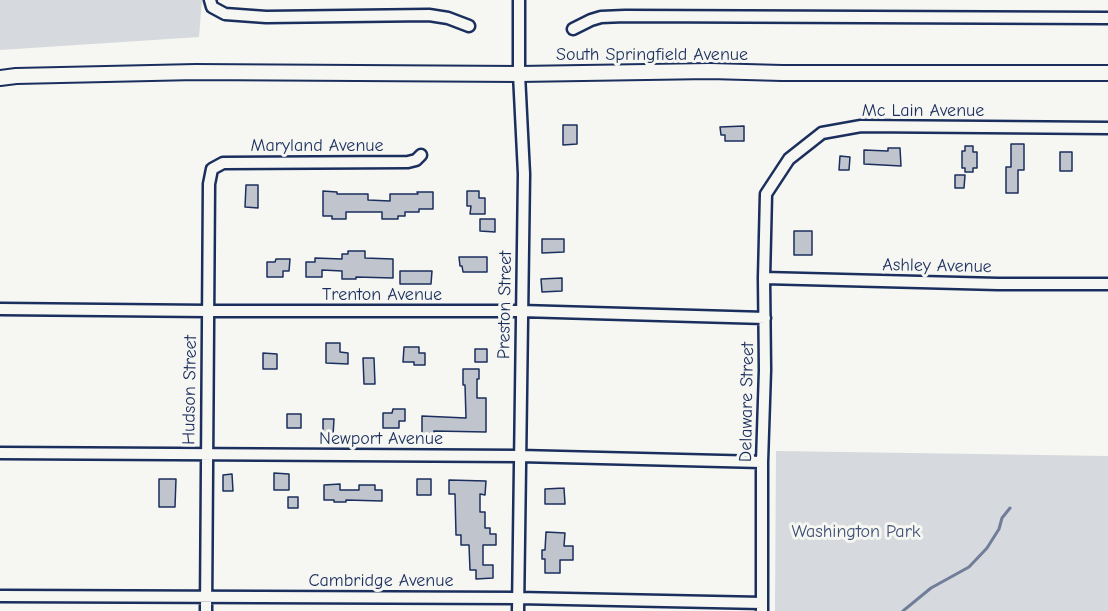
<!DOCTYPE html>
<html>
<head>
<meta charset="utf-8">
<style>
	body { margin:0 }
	canvas { display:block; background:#f6f6f2 }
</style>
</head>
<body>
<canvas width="1108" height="611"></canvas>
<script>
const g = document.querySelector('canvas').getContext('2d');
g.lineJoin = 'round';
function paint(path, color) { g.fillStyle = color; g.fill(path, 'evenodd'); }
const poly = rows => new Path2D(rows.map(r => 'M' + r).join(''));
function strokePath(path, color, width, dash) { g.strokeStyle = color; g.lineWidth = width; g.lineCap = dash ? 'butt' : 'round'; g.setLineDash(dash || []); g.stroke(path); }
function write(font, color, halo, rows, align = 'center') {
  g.font = font + ' "Comic Neue",sans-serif'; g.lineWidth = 6; g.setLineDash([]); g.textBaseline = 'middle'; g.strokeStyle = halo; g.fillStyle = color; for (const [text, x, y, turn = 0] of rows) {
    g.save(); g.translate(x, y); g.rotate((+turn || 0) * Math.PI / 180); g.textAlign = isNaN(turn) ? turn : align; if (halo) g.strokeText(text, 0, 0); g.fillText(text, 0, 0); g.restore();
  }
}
const green = poly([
	[0,0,202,0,199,37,0,50],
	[776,451,1108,456,1108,611,775,611]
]);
const stream = poly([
	[903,611,931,588,969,567,987,548,999,529,1002,518,1010,508]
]);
const building = poly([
	[563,125,577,125,577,144,563,145,563,125],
	[744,126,744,141,725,141,725,135,721,135,720,127,744,126],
	[1011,144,1024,144,1024,170,1018,170,1018,193,1006,193,1006,167,1011,167,1011,144],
	[965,146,973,146,973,152,977,152,977,168,973,168,973,172,965,172,965,168,962,168,962,151,965,151,965,146],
	[888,148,900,148,901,166,864,164,864,150,888,151,888,148],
	[1060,152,1072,152,1072,171,1060,171,1060,152],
	[840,156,850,157,849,170,839,170,840,156],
	[955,175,965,175,964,188,955,188,955,175],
	[246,185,258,185,258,208,245,207,246,185],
	[323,191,337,192,337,194,368,194,368,200,390,201,390,194,418,194,417,192,433,192,433,209,419,209,419,212,405,212,405,216,398,216,398,219,382,219,382,212,346,212,346,219,332,219,332,216,323,216,323,191],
	[467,191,479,191,479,198,485,198,485,214,470,214,471,206,467,206,467,191],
	[480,219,495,219,495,232,480,231,480,219],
	[794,231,812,231,812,255,794,255,794,231],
	[542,239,564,239,564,252,542,253,542,239],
	[348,251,365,251,365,258,393,259,393,278,356,277,356,279,342,279,342,271,322,270,322,277,306,277,306,262,315,262,315,258,342,259,342,254,348,254,348,251],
	[459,257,487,257,487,272,463,272,462,266,460,266,459,257],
	[276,259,290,259,289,271,283,271,283,277,267,277,267,262,275,262,276,259],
	[400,271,432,271,431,284,400,284,400,271],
	[562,278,562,291,542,292,541,279,562,278],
	[326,343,340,343,340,352,348,353,348,364,326,363,326,343],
	[404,347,419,347,419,353,425,353,425,365,414,365,414,362,403,362,404,347],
	[475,349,487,349,487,362,475,362,475,349],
	[263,353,277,354,277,369,263,369,263,353],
	[363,358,374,358,375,384,364,384,363,358],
	[463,369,479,369,479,379,477,379,477,398,486,398,486,432,434,431,433,436,422,436,422,416,466,418,465,385,463,385,463,369],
	[393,409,405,409,405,421,399,421,399,428,383,428,383,413,392,413,393,409],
	[287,414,301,414,301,428,287,428,287,414],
	[323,419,334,419,333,436,323,436,323,419],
	[274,473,289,474,289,490,274,490,274,473],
	[232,474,233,491,223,491,223,475,232,474],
	[159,479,176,479,175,507,159,507,159,479],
	[417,479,431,479,431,495,417,495,417,479],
	[449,480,486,481,485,495,480,494,480,512,485,512,485,528,490,528,490,534,496,534,496,545,483,545,483,565,493,565,493,578,476,579,476,570,470,570,469,545,461,545,461,535,456,535,455,494,449,494,449,480],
	[340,484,340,490,359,490,359,485,375,485,375,490,382,490,382,501,346,500,346,502,334,502,334,500,324,500,324,485,340,484],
	[564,488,565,504,545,504,545,489,564,488],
	[288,497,298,497,298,508,288,508,288,497],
	[546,532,565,533,564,546,573,546,573,560,560,560,560,573,545,573,545,559,542,559,542,550,545,550,546,532]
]);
const minor = poly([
	[210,0,212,7,225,14,266,17,429,15,448,18,469,26],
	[573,29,591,20,601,17,625,16,1108,18],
	[764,278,998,284,1108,284],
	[0,309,208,311,521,311,765,318],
	[0,453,520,456,762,462],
	[0,596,518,598,762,603],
	[206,611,209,184,212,169,223,163,408,162,416,160,421,155],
	[518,611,524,174,519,74,519,0],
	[762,611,762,462,765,370,764,278,766,194,789,159,822,133,861,126,1108,128]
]);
const major = poly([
	[0,78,16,76,196,72,519,74,710,71,782,73,1108,73]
]);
const streetNames = [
	["South Springfield Avenue",652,55],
	["Mc Lain Avenue",923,111],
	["Maryland Avenue",317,146],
	["Ashley Avenue",937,266,1],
	["Trenton Avenue",382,295],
	["Preston Street",505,305,-89],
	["Hudson Street",190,390,-89],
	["Delaware Street",747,402,-89],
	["Newport Avenue",381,439],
	["Cambridge Avenue",381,581]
];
const parkNames = [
	["Washington Park",856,532]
];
paint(green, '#d6d9dd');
strokePath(stream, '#717e99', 3);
paint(building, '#c0c4cd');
strokePath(building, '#1b2f5e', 1.5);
strokePath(minor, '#1b2f5e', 15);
strokePath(major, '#1b2f5e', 18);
strokePath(minor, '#f6f6f2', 10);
strokePath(major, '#f6f6f2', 14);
write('18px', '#1b2f5e', '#f6f6f2', streetNames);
write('18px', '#405177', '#f6f6f2', parkNames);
</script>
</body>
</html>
